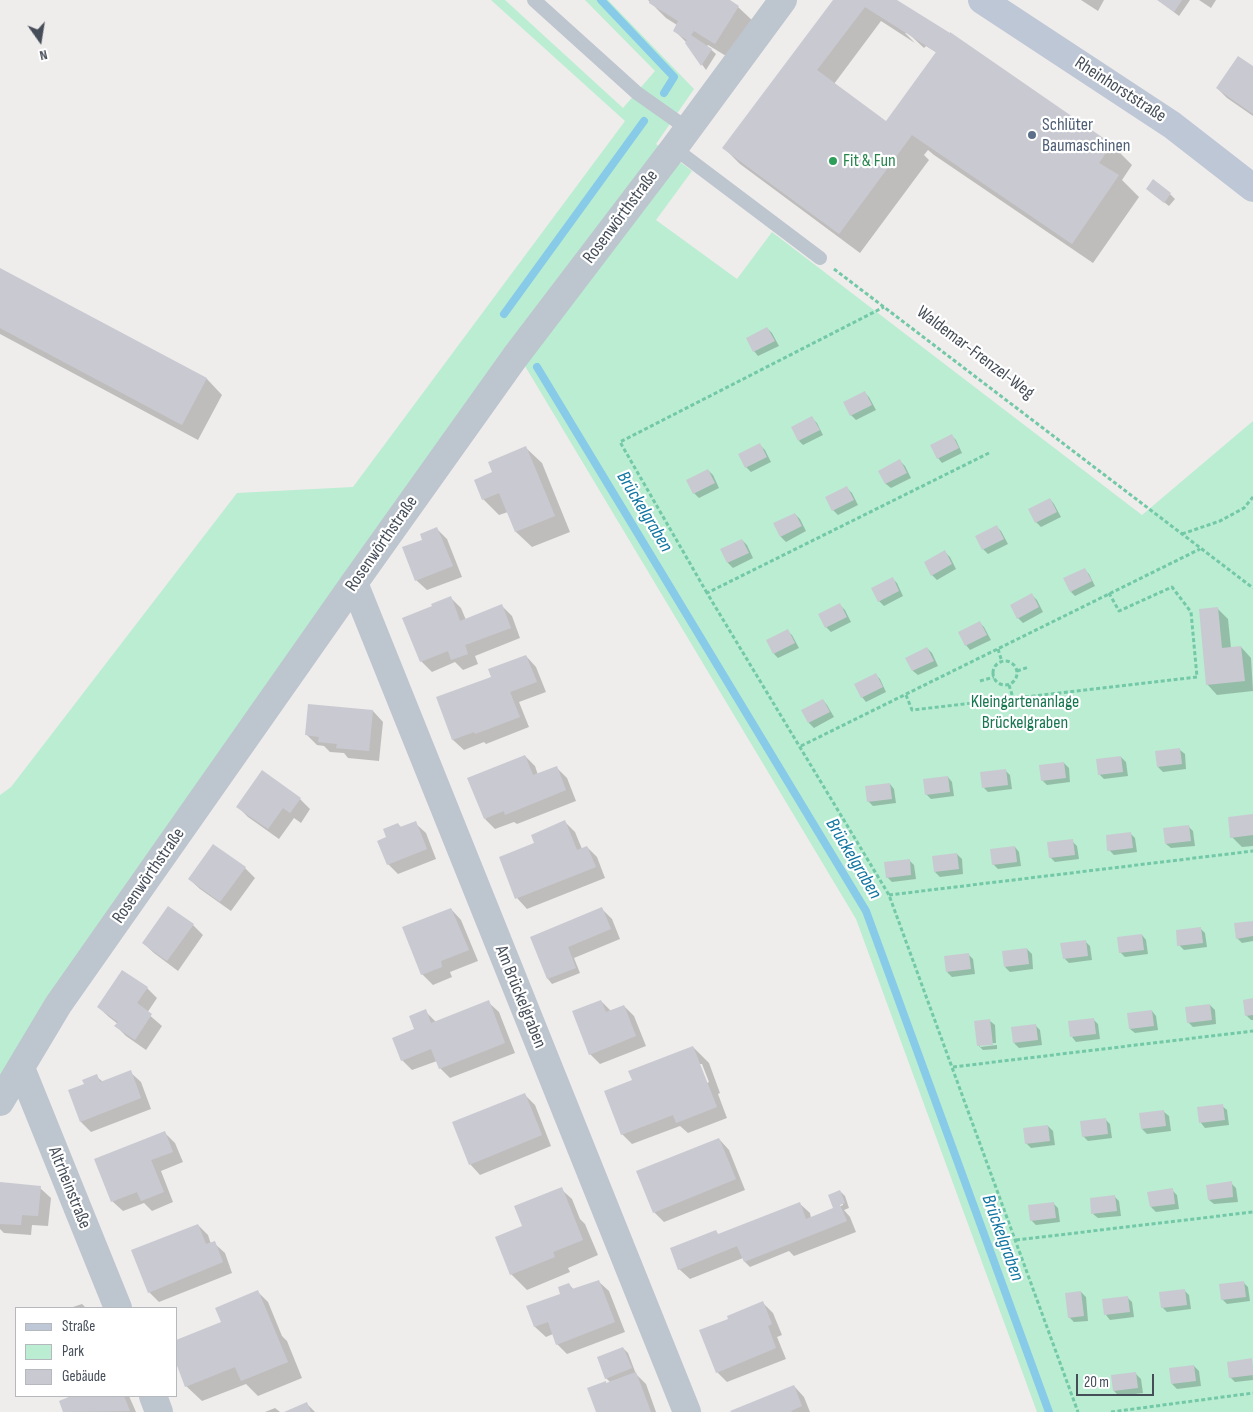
<!DOCTYPE html>
<html>
<head>
<meta charset="utf-8">
<style>
	body { margin:0 }
	#map { position:relative; width:1253px; height:1412px; overflow:hidden; background:#efecec; font-family:"Sofia Sans Condensed",sans-serif }
	canvas { display:block }
	.legend { position:absolute; left:15px; top:1307px; width:162px; height:90px; box-sizing:border-box; background:#fff; border:1px solid #b5b8bc; margin:0; padding:6px 9px; list-style:none; font-size:15px; color:#454d58 }
	.legend li { display:flex; align-items:center; gap:10px; height:25px }
	.legend b { width:25px; border:1px solid #b5b8bc }
	.north { position:absolute; left:15px; top:15px; width:50px; height:50px; -webkit-text-stroke:4px #fff; paint-order:stroke; rotate:167deg; font-size:14px; font-weight:700; line-height:20px; text-align:center; color:#454d58 }
	.north::after { content:''; display:block; margin:auto; width:18px; height:22px; background:#454d58; clip-path:polygon(50% 0,100% 100%,50% 72%,0 100%) }
	.scale { position:absolute; left:1076px; top:1374px; width:78px; height:22px; box-sizing:border-box; border:2px solid #454d58; border-top:0; padding-left:6px; font-size:15px; line-height:18px; white-space:nowrap; color:#454d58; -webkit-text-stroke:4px #fff; paint-order:stroke }
</style>
</head>
<body>
<div id="map">
<canvas width="1253" height="1412"></canvas>
<ul class="legend">
<li><b style="height:6px;background:#bec7d5"></b>Straße</li>
<li><b style="height:14px;background:#baedd2"></b>Park</li>
<li><b style="height:14px;background:#c9cad1"></b>Gebäude</li>
</ul>
<div class="north">N</div>
<div class="scale">20 m</div>
</div>
<script>
const g = document.querySelector('canvas').getContext('2d');
g.lineJoin = 'round';
function paint(path, color) { g.fillStyle = color; g.fill(path, 'evenodd'); }
const poly = rows => new Path2D(rows.map(r => 'M' + r).join(''));
function strokePath(path, color, width, dash) { g.strokeStyle = color; g.lineWidth = width; g.lineCap = dash ? 'butt' : 'round'; g.setLineDash(dash || []); g.stroke(path); }
function write(font, color, halo, rows, align = 'center') {
  g.font = font + ' "Sofia Sans Condensed",sans-serif'; g.lineWidth = 4.5; g.setLineDash([]); g.textBaseline = 'middle'; g.strokeStyle = halo; g.fillStyle = color; for (const [text, x, y, turn = 0] of rows) {
    g.save(); g.translate(x, y); g.rotate((+turn || 0) * Math.PI / 180); g.textAlign = isNaN(turn) ? turn : align; if (halo) g.strokeText(text, 0, 0); g.fillText(text, 0, 0); g.restore();
  }
}
const green = poly([
	[491,0,505,0,623,108,655,71,585,0,608,0,694,89,656,144,692,171,656,220,737,279,772,232,1142,515,1253,421,1253,1412,1037,1412,856,919,513,346,0,1085,0,795,11,787,237,493,353,487,625,121]
]);
const shadow = poly([
	[648,0,728,0,738,7,754,22,731,59,708,45,707,46,716,54,706,70,686,42,674,30,677,25,666,18],
	[835,0,895,0,974,51,1112,145,1132,165,1122,180,1139,197,1093,263,934,155,928,150,924,155,929,160,860,253,740,164,724,148],
	[881,21,915,43,905,33,908,33,924,48,926,46,937,53,890,126,834,84],
	[1081,0,1104,0,1098,11],
	[1158,0,1190,0,1179,16],
	[1199,0,1216,0,1211,8],
	[1253,67,1253,116,1227,98,1217,88],
	[1152,193,1170,194,1175,199,1169,206],
	[0,269,207,379,222,395,198,440,0,334],
	[767,328,772,333,779,346,758,356,754,351],
	[864,392,869,397,876,410,856,420,851,415],
	[812,418,817,423,823,435,803,445,799,441],
	[951,435,956,440,962,453,942,463,938,458],
	[760,445,765,450,771,462,751,472,746,467,740,455],
	[526,448,542,463,570,532,532,547,516,532,508,512,499,515,483,499,494,473],
	[900,461,905,466,911,478,891,488,886,484,880,471],
	[708,470,713,475,719,488,699,498,694,493],
	[847,488,852,493,858,505,838,515,833,510,827,498],
	[1050,499,1054,504,1061,517,1041,527,1036,522],
	[795,514,800,519,806,531,786,542,781,537,775,524],
	[996,526,1001,531,1008,544,988,554,983,549],
	[437,529,447,539,462,577,427,590,416,580,424,540],
	[742,540,747,545,753,558,733,568,728,563,722,550],
	[945,552,950,557,956,569,937,580,932,575],
	[1084,569,1089,574,1095,586,1075,596,1071,592],
	[892,578,897,583,903,596,884,606,879,601],
	[1032,595,1037,600,1043,612,1023,623,1018,618],
	[451,598,461,608,466,620,501,605,512,616,520,638,475,656,478,664,463,670,455,662,432,672,421,661],
	[840,605,845,610,851,622,831,632,826,627],
	[1218,609,1228,619,1231,648,1241,647,1251,658,1253,691,1217,695,1207,684],
	[980,623,984,627,991,640,970,650,966,645],
	[787,631,792,635,799,648,778,658,774,654],
	[927,648,932,653,938,666,918,675,913,671,907,658],
	[526,656,536,667,546,692,519,702,529,727,486,744,484,742,464,750,453,740,437,698,493,678],
	[875,674,880,679,886,692,866,702,862,697],
	[823,700,827,705,834,717,814,728,809,723,803,710],
	[373,711,383,722,379,761,348,758,344,753,330,752,324,746,317,745,307,735],
	[1180,750,1185,754,1186,769,1163,772,1158,767],
	[525,756,535,766,538,775,556,767,567,778,576,801,517,824,514,822,495,829,485,819],
	[1121,757,1126,762,1128,776,1104,779,1099,774],
	[1064,763,1069,768,1070,782,1047,785,1042,780],
	[1005,770,1010,775,1012,789,988,792,984,788],
	[948,777,952,782,954,796,931,799,926,794],
	[890,784,894,789,896,803,873,806,868,801],
	[300,799,310,809,301,823,294,818,279,839,248,817,238,807],
	[1253,815,1253,846,1242,847,1232,837],
	[565,822,575,832,582,849,587,847,597,857,605,878,527,909,517,898,536,843],
	[415,823,426,833,436,859,398,874,388,864,388,837,398,824,402,828],
	[1188,826,1193,831,1195,846,1171,848,1166,844],
	[1130,833,1135,838,1137,852,1114,855,1109,850],
	[1072,841,1077,846,1079,859,1055,862,1050,857],
	[1015,847,1019,852,1021,866,998,869,993,864],
	[957,854,962,859,963,874,940,877,935,872],
	[909,860,914,865,916,879,892,882,887,877],
	[245,868,255,878,231,911,200,889,189,879],
	[451,909,461,920,478,961,450,972,452,977,433,985,422,974],
	[602,909,612,919,620,939,574,958,580,973,552,984,548,979,531,937],
	[1253,922,1253,941,1242,943,1237,938],
	[193,925,203,935,178,971,154,953,143,943],
	[1200,928,1205,933,1207,947,1184,950,1179,945],
	[1142,935,1146,940,1148,954,1125,957,1120,952],
	[1085,941,1090,946,1092,960,1069,963,1064,958],
	[1027,949,1032,954,1033,969,1010,972,1005,967],
	[968,954,973,959,975,974,952,977,947,972],
	[147,988,157,998,147,1013,162,1026,146,1050,126,1036,116,1026,118,1024,109,1017,98,1007],
	[1253,1000,1253,1020,1251,1020,1246,1015],
	[601,1001,611,1011,624,1006,634,1016,646,1046,600,1064,590,1054],
	[488,1002,499,1012,515,1053,450,1078,440,1068,437,1061,412,1070,402,1060,425,1011,436,1022],
	[1210,1005,1215,1010,1216,1024,1193,1027,1188,1022],
	[1152,1011,1156,1016,1158,1030,1135,1033,1130,1029],
	[1093,1019,1098,1024,1100,1039,1076,1042,1072,1037],
	[990,1021,995,1025,996,1043,980,1044,980,1047,997,1045,997,1049,983,1050,978,1045],
	[1036,1026,1040,1030,1042,1045,1019,1048,1014,1043],
	[693,1047,709,1063,720,1093,718,1094,727,1118,688,1133,680,1126,632,1144,622,1134,634,1081],
	[699,1064,702,1064,709,1082,707,1083],
	[130,1072,141,1082,151,1109,91,1132,81,1122,69,1091,86,1085,96,1076,103,1082],
	[524,1094,535,1105,551,1146,480,1175,470,1164],
	[1222,1106,1227,1110,1229,1125,1205,1128,1201,1123,1199,1109],
	[1164,1112,1169,1116,1171,1131,1147,1134,1142,1129],
	[1105,1119,1110,1124,1112,1138,1088,1141,1083,1136],
	[1048,1126,1053,1131,1055,1145,1031,1148,1026,1143],
	[165,1133,175,1143,183,1162,161,1171,173,1202,152,1211,144,1203,123,1211,112,1201],
	[719,1139,729,1150,745,1190,664,1222,654,1212],
	[1231,1183,1236,1188,1238,1202,1214,1204,1209,1200],
	[0,1184,40,1188,51,1198,48,1226,32,1225,31,1235,4,1233,0,1229],
	[561,1189,572,1199,580,1219,585,1224,598,1255,568,1268,570,1272,527,1290,511,1274,524,1227],
	[1172,1190,1177,1195,1179,1209,1156,1212,1151,1207],
	[840,1191,845,1196,849,1208,844,1210,850,1217,856,1232,794,1256,789,1251,750,1267,745,1262,743,1258,690,1279,679,1269,715,1231,719,1235,799,1203,810,1213,811,1218,843,1205],
	[1114,1196,1119,1201,1121,1216,1098,1218,1093,1214],
	[1053,1203,1058,1208,1060,1222,1036,1225,1031,1220],
	[198,1225,208,1235,211,1244,214,1243,225,1253,232,1273,159,1302,149,1292],
	[598,1281,609,1291,625,1332,567,1354,557,1344,553,1334,546,1337,535,1327,528,1307,562,1294,569,1284,574,1290],
	[1243,1282,1248,1287,1250,1301,1227,1304,1222,1299],
	[1184,1290,1189,1295,1191,1309,1167,1312,1162,1307],
	[257,1291,268,1302,282,1336,287,1341,302,1378,258,1396,246,1384,202,1401,186,1386,222,1323],
	[1081,1292,1086,1297,1088,1321,1074,1322,1069,1317],
	[1127,1297,1132,1302,1134,1317,1110,1320,1106,1315],
	[763,1303,773,1313,782,1335,777,1337,786,1359,727,1382,717,1372,730,1319],
	[82,1304,86,1308,70,1308],
	[623,1348,628,1353,636,1374,646,1384,656,1412,598,1412,607,1384,611,1383,606,1378],
	[1252,1360,1253,1380,1235,1382,1230,1377],
	[1194,1366,1199,1371,1201,1386,1177,1389,1172,1384],
	[1136,1374,1141,1379,1143,1393,1119,1396,1114,1391,1112,1377],
	[794,1386,804,1397,810,1412,732,1412],
	[75,1396,129,1396,136,1412,64,1412,60,1401],
	[307,1404,315,1412,287,1412],
	[275,1408,280,1412,265,1412]
]);
const stream = poly([
	[601,0,674,77,664,93],
	[504,314,644,121],
	[537,367,866,911,1049,1412]
]);
const building = poly([
	[650,0,730,0,739,6,715,44,694,31,691,35,712,49,701,66,685,43,687,40,673,31,678,21,649,3],
	[833,0,897,0,950,33,950,32,1112,144,1099,163,1119,175,1072,244,912,135,839,234,722,148],
	[865,7,936,52,886,121,817,70],
	[1157,0,1182,0,1174,12],
	[1238,56,1253,66,1253,114,1216,88],
	[1153,179,1171,193,1164,203,1146,189],
	[0,268,207,378,182,425,0,328],
	[767,327,775,341,753,352,746,338],
	[865,391,872,405,850,416,843,402],
	[812,416,820,430,798,441,791,427],
	[952,434,959,448,937,459,930,445],
	[760,443,767,457,745,468,738,454],
	[526,446,555,516,515,532,499,493,482,500,474,480,492,472,488,462],
	[900,459,907,473,885,484,878,471],
	[708,469,715,483,693,494,686,480],
	[847,486,854,500,832,511,825,497],
	[1050,498,1057,512,1035,523,1028,509],
	[795,513,802,526,780,537,773,523],
	[997,525,1004,539,982,550,975,536],
	[437,527,453,566,415,581,402,547,422,540,420,534],
	[742,539,749,553,727,563,720,549],
	[945,550,952,564,931,576,924,562],
	[1085,568,1092,581,1070,592,1063,578],
	[893,577,899,591,878,602,871,588],
	[1032,593,1039,607,1017,619,1010,605],
	[451,596,460,621,502,604,511,628,465,645,468,654,451,660,448,651,420,662,402,618,432,606,431,604],
	[840,603,847,617,825,628,818,614],
	[1218,607,1222,648,1241,646,1245,681,1206,685,1199,609],
	[980,621,987,635,965,646,958,632],
	[788,629,795,643,773,654,766,640],
	[927,647,934,661,912,671,905,658],
	[526,655,537,682,510,692,520,717,475,734,474,732,452,740,436,697,491,677,488,669],
	[876,673,883,687,861,698,854,684],
	[823,699,830,712,808,723,801,710],
	[308,704,373,710,369,751,336,748,337,744,318,742,319,737,305,735],
	[1180,748,1182,764,1157,767,1155,751],
	[525,755,533,775,557,766,566,790,505,815,504,811,484,819,467,778],
	[1121,756,1123,772,1098,775,1096,759],
	[1064,762,1066,778,1041,781,1039,765],
	[1006,769,1008,785,982,788,980,772],
	[262,770,301,798,290,813,283,808,268,829,236,807],
	[948,776,950,792,925,795,923,779],
	[890,783,892,799,867,802,865,786],
	[1253,814,1253,835,1230,838,1228,817],
	[565,820,577,850,587,846,596,867,515,899,499,857,534,843,531,835],
	[416,821,427,849,387,865,377,841,386,837,383,829,398,823,400,827],
	[1189,825,1191,841,1165,844,1163,828],
	[1131,832,1133,848,1107,851,1106,835],
	[1073,839,1075,855,1049,858,1047,842],
	[213,844,246,867,220,902,188,879],
	[1015,846,1017,862,992,865,990,849],
	[957,853,959,869,934,872,932,856],
	[910,859,911,875,886,878,884,862],
	[168,906,194,924,167,961,142,943],
	[602,907,611,929,568,947,576,968,547,979,530,937],
	[451,908,469,950,441,961,442,967,421,975,402,927],
	[1253,921,1253,936,1236,939,1234,923],
	[1201,927,1203,943,1177,946,1176,930],
	[1142,934,1144,950,1119,953,1117,937],
	[1086,940,1088,956,1063,959,1060,943],
	[1027,948,1029,964,1004,967,1002,951],
	[969,953,971,969,946,972,944,956],
	[122,970,148,987,137,1003,152,1014,135,1040,114,1026,118,1022,97,1007],
	[1253,998,1253,1015,1245,1016,1243,1000],
	[489,1000,505,1043,439,1069,431,1049,401,1061,392,1038,414,1029,409,1016,426,1009,431,1023],
	[601,1000,606,1012,624,1005,636,1036,589,1055,572,1011],
	[1210,1004,1212,1020,1187,1023,1185,1007],
	[1152,1010,1154,1026,1129,1029,1127,1013],
	[1094,1018,1096,1034,1070,1037,1068,1021],
	[990,1019,993,1045,977,1046,974,1021],
	[1036,1024,1038,1040,1013,1043,1011,1027],
	[693,1046,717,1107,676,1123,673,1115,621,1135,604,1091,632,1080,628,1071],
	[131,1070,141,1098,80,1122,68,1090,84,1084,82,1080,97,1074,100,1082],
	[525,1093,542,1135,469,1165,452,1122],
	[1223,1104,1225,1120,1199,1123,1197,1107],
	[1164,1110,1166,1126,1141,1129,1139,1113],
	[1106,1118,1108,1134,1082,1137,1080,1121],
	[1048,1125,1050,1141,1025,1144,1023,1128],
	[165,1131,173,1152,151,1160,164,1192,141,1201,137,1192,111,1202,94,1159],
	[719,1138,736,1179,653,1213,636,1171],
	[1232,1181,1233,1197,1208,1200,1206,1185],
	[0,1182,41,1186,38,1216,22,1215,21,1225,0,1224],
	[562,1187,583,1240,553,1252,555,1257,510,1275,495,1237,522,1226,514,1206],
	[1173,1188,1175,1204,1150,1207,1147,1192],
	[840,1190,845,1203,840,1205,847,1221,744,1262,737,1246,678,1270,670,1248,716,1230,718,1234,800,1202,806,1219,833,1208,828,1195],
	[1115,1195,1117,1211,1091,1214,1090,1198],
	[1054,1202,1056,1218,1030,1221,1028,1205],
	[198,1224,206,1244,215,1241,223,1262,148,1293,131,1250],
	[599,1280,615,1322,556,1345,548,1322,534,1327,526,1306,560,1294,558,1287,569,1283,572,1289],
	[1244,1281,1246,1297,1221,1300,1219,1284],
	[1185,1289,1187,1305,1161,1308,1159,1292],
	[258,1290,288,1362,241,1381,235,1367,185,1387,176,1363,176,1340,221,1322,215,1308],
	[1081,1291,1084,1316,1068,1318,1065,1293],
	[1128,1296,1130,1312,1104,1315,1102,1299],
	[763,1301,772,1324,768,1326,776,1348,716,1373,699,1330,728,1319,727,1316],
	[623,1347,632,1368,605,1379,597,1357],
	[1252,1358,1253,1375,1229,1378,1227,1362],
	[1194,1365,1196,1381,1171,1384,1169,1368],
	[636,1372,651,1412,596,1412,587,1388,606,1381,606,1383],
	[1136,1372,1138,1388,1113,1391,1111,1375],
	[794,1385,802,1406,791,1411,792,1412,731,1412,730,1411],
	[71,1396,124,1396,130,1411,63,1412,59,1401],
	[307,1402,311,1412,284,1412]
]);
const path = poly([
	[834,269,1253,588],
	[989,453,707,593,889,895,1078,1412],
	[1182,534,1220,521,1244,508,1253,497],
	[707,593,620,442,884,307],
	[998,649,1002,662],
	'993 673a12 12 0 1 1 24 0a12 12 0 1 1-24 0Z',
	[1017,671,1029,667],
	[980,681,994,677],
	[1009,685,1013,698],
	[906,695,912,710,1197,677,1191,612,1172,587,1119,611,1109,593],
	[801,746,1200,549],
	[889,895,1253,851],
	[953,1067,1253,1031],
	[1016,1240,1253,1212],
	[1111,1412,1253,1393]
]);
const lane = poly([
	[534,0,637,93,688,129],
	[674,148,820,258]
]);
const street = poly([
	[354,583,687,1412],
	[21,1068,118,1308],
	[0,1102,58,1005,354,583,515,357,674,148,783,0],
	[153,1396,159,1412]
]);
const secondary = poly([
	[982,0,1172,125,1253,188]
]);
const markers = [
	[1032,135,5,"#5c6f8a"],
	[833,161,5,"#2e9e5b"]
];
const streetNames = [
	["Rheinhorststraße",1120,90,33],
	["Rosenwörthstraße",621,217,-53],
	["Waldemar-Frenzel-Weg",975,353,37],
	["Rosenwörthstraße",382,544,-55],
	["Rosenwörthstraße",149,876,-55],
	["Am Brückelgraben",520,997,68],
	["Altrheinstraße",69,1188,68]
];
const serviceNames = [
	["Schlüter",1042,125],
	["Baumaschinen",1042,146]
];
const leisureNames = [
	["Fit & Fun",843,161]
];
const parkNames = [
	["Kleingartenanlage",1025,702],
	["Brückelgraben",1025,723]
];
const waterNames = [
	["Brückelgraben",644,512,59],
	["Brückelgraben",853,859,59],
	["Brückelgraben",1002,1238,70]
];
paint(green, '#baedd2');
paint(shadow, '#0003');
strokePath(stream, '#88cbe9', 8);
paint(building, '#c9cad1');
strokePath(path, '#73c9a7', 3, [4, 2.5]);
strokePath(lane, '#bdc5ce', 14);
strokePath(street, '#bdc5ce', 28);
strokePath(secondary, '#bec7d5', 28);
for (const [x, y, r, color] of markers) { const dot = new Path2D(); dot.arc(x, y, r, 0, 2 * Math.PI); g.fillStyle = color; g.fill(dot); strokePath(dot, '#fff', 2); }
write('18px', '#454d58', '#fff', streetNames);
write('18px', '#4e5e75', '#fff', serviceNames, 'left');
write('18px', '#27864d', '#fff', leisureNames, 'left');
write('18px', '#187750', '#fff', parkNames);
write('italic 19px', '#1075a1', '#fff', waterNames);
</script>
</body>
</html>
